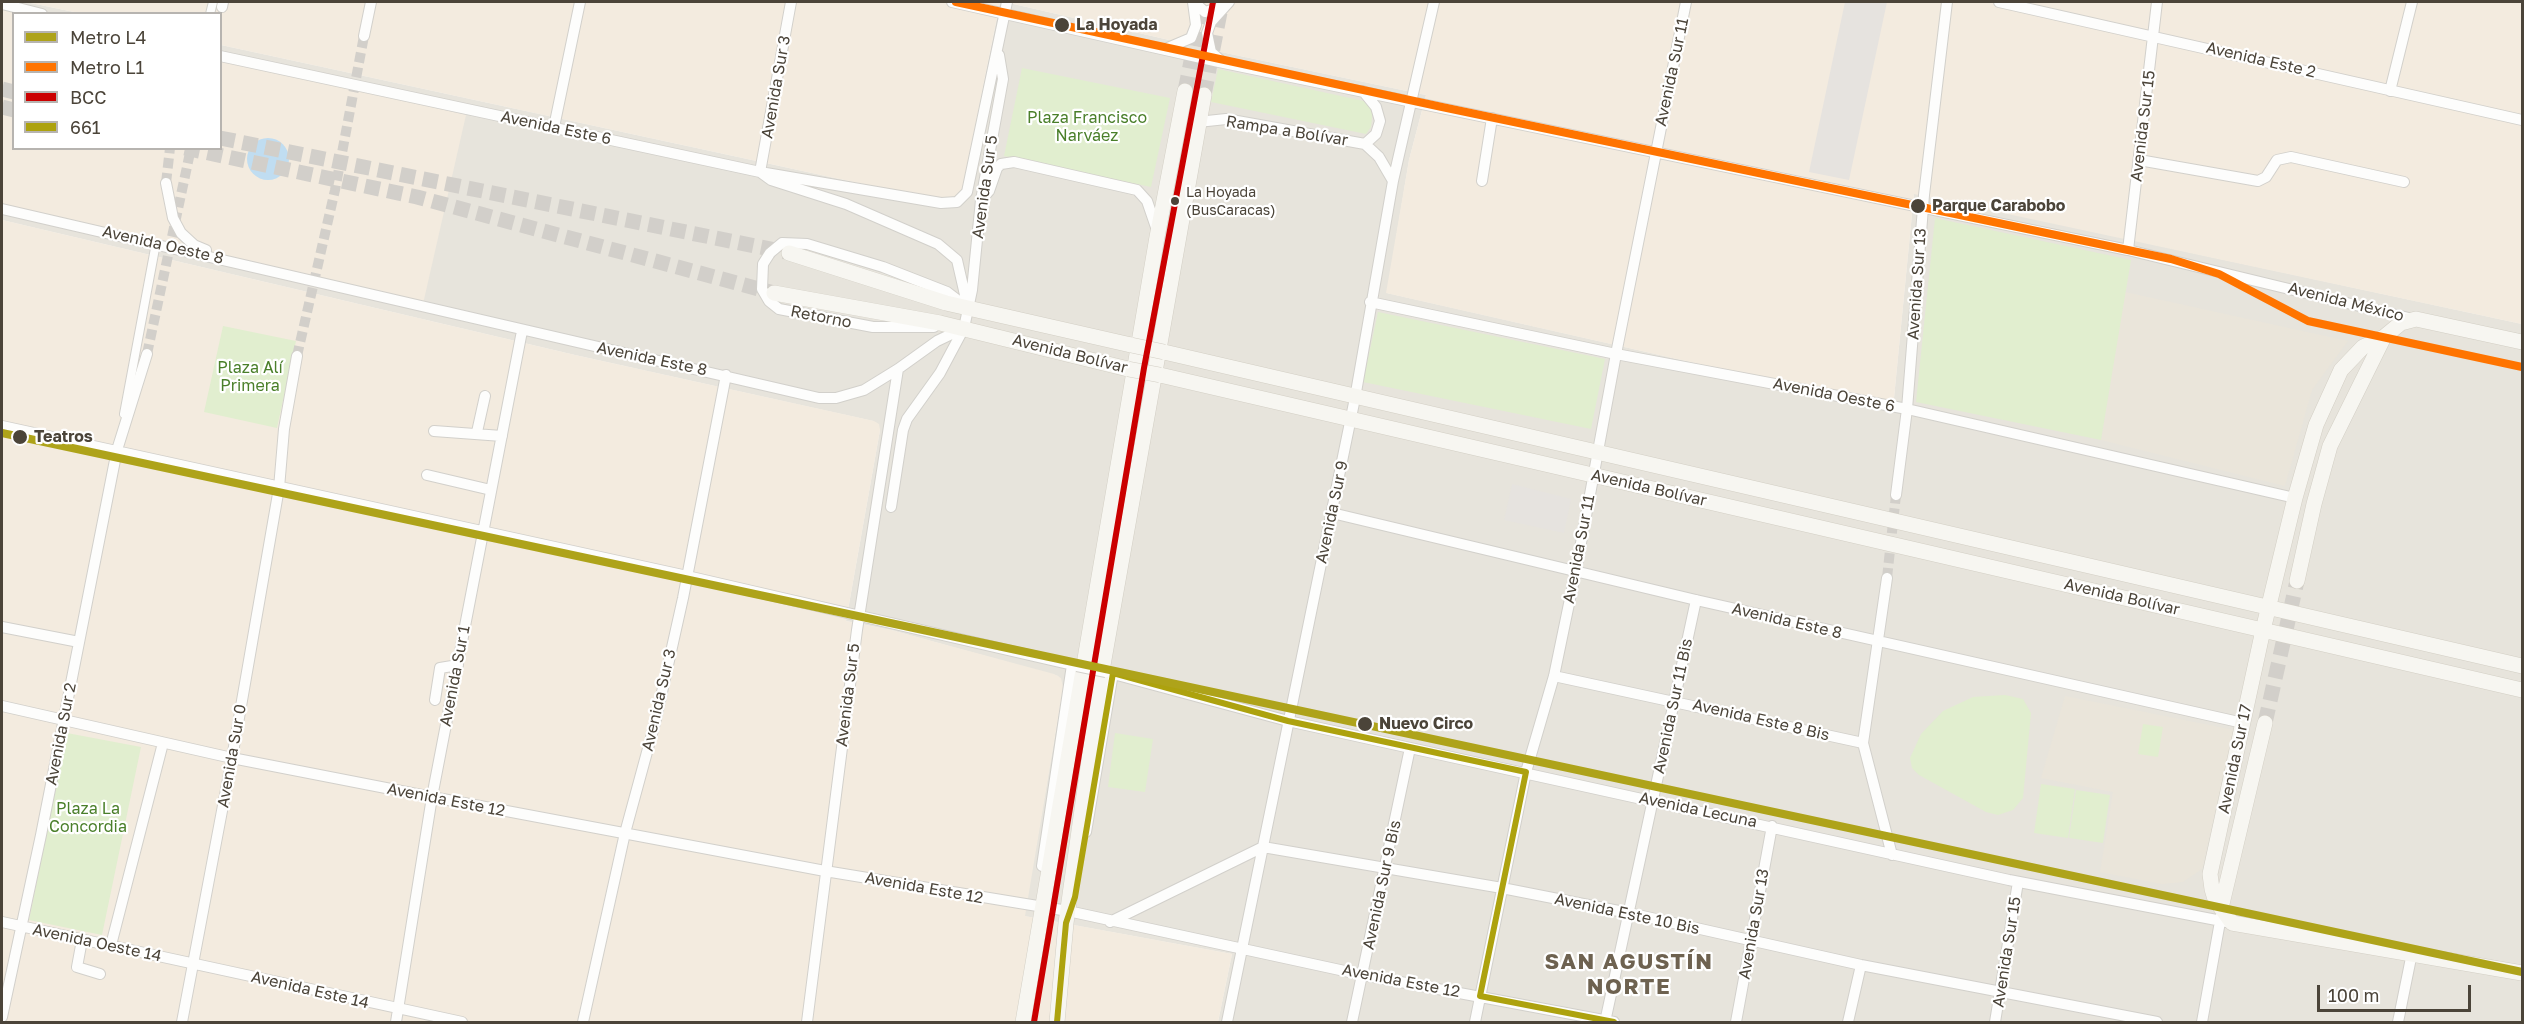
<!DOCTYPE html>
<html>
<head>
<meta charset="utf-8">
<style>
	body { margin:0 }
	#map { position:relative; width:2524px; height:1024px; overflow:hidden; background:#f4f2ee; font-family:"Golos Text",sans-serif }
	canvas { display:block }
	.frame { position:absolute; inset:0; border:3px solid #4b4439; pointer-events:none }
	.legend { position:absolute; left:12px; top:12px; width:210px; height:138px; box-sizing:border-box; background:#fff; border:2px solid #b7b4b0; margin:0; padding:8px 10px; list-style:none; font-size:18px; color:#4b4439 }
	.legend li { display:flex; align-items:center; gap:12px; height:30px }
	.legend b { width:30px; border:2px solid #b7b4b0 }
	.scale { position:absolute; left:2317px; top:985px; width:154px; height:27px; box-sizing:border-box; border:3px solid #4b4439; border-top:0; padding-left:8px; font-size:18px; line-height:21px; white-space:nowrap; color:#4b4439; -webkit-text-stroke:4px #fff; paint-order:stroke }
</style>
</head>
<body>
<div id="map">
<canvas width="2524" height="1024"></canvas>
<div class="frame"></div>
<ul class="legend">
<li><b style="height:8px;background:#aea31a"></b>Metro L4</li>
<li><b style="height:8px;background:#ff7400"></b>Metro L1</li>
<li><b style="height:8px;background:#cb0000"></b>BCC</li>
<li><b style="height:8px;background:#ada20e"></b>661</li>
</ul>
<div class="scale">100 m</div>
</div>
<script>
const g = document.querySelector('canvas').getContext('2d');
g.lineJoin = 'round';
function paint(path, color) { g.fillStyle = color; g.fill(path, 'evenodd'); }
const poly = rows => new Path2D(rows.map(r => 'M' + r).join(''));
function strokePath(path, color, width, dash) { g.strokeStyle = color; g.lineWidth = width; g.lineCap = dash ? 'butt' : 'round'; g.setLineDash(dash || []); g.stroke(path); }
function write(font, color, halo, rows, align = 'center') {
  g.font = font + ' "Golos Text",sans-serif'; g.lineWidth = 4.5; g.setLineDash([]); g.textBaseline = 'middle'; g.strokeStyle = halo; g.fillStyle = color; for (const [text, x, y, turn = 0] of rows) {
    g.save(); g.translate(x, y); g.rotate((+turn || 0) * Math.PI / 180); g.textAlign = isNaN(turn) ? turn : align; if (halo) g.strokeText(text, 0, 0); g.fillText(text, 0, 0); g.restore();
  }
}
const residential = poly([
	[2,2,26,2,79,13,14,14,14,148,220,148,221,45,932,199,962,192,1000,2,1005,2,1221,52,1426,95,1409,160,1387,293,1893,408,1914,193,2522,324,2522,1022,1218,1022,1232,954,1024,916,1063,688,1058,676,891,630,846,621,880,430,873,421,575,355,2,220]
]);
const commercial = poly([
	[26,2,1000,2,962,192,951,198,932,199,221,45,220,14,79,13],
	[1005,2,2522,2,2522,324,1914,194,1893,408,1386,293,1409,160,1426,95,1221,52],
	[2,6,32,13,14,14,14,148,220,148,221,58,466,115,423,304,2,205],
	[2,220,575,355,874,421,879,424,880,430,846,621,891,630,1054,674,1061,678,1063,688,1025,916,1232,954,1218,1022,2,1022]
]);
const education = poly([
	[2125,292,2348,341,2312,390,2285,486,2101,440],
	[2065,696,2234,730,2202,869,2183,882,2162,884,2100,872,2113,792,2041,778]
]);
const green = poly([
	[1022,68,1170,98,1151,187,1004,156],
	[1218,69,1368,102,1373,109,1371,127,1366,134,1211,102],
	[1935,218,2131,260,2101,440,1916,402],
	[1378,312,1605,359,1591,429,1363,382],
	[223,326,296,341,277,428,204,412],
	[2005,695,2023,699,2031,713,2023,798,2013,810,1998,815,1986,812,1919,775,1912,768,1910,758,1921,734,1943,711,1973,697],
	[2143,724,2163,727,2158,757,2138,754],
	[67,733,141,747,102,935,29,920],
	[1115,733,1153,739,1145,792,1108,787],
	[2041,784,2075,789,2068,838,2034,833],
	[2076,790,2110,795,2103,843,2069,838]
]);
const parking = poly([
	[1845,2,1887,2,1849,180,1809,172],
	[1512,484,1571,499,1564,533,1504,520]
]);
const water = poly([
	'247 159a21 21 0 1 1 42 0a21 21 0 1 1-42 0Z'
]);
const minorTunnel = poly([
	[166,183,170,148],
	[147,354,191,148],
	[297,356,335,190,364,36],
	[1887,578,1896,495]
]);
const secondaryTunnel = poly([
	[2,89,14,92],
	[1185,91,1203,2],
	[1204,95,1222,2],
	[2,107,14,110],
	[220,138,785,252],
	[185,148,417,197,774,293],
	[2265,723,2297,581]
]);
const pedestrian = poly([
	[210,14,213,2],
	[124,414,156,243]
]);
const minor = poly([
	[791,2,760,172,941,203,957,202,967,192,1007,2],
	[952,2,1219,62,2128,250,2413,319],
	[1194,2,1205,12,1221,7],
	[1999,2,2522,120],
	[2,4,42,14],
	[222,7,223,2],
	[364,36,371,2],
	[1165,49,1191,38,1196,25,1193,2],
	[220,56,760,172,771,180,846,204,938,244,957,260,968,308],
	[1220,60,1211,52,1207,33,1211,22,1229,2],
	[1363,91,1376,107,1380,121,1376,134,1365,144],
	[2390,91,2412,2],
	[1198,122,1226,119,1365,144,1379,157,1393,181],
	[554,127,580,2],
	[2139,160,2258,181,2266,177,2277,160,2291,157,2404,182],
	[1482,181,1492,118],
	[166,183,173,218,181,233,194,245,206,250],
	[981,200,989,191,997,168,1001,164,1014,162,1137,190,1147,201,1157,230],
	[2,209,819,398,836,398,864,390,898,369,937,341,964,328],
	[2128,250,2157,2],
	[1370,302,1616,354,1907,409,2295,498],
	[934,327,873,327,779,309,769,301,762,289,763,264,770,253,782,243,807,244,883,267,947,292,964,305],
	[2,426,687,576,1077,666],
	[434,431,502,436],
	[477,432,485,396],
	[427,475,491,490],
	[1896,495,1907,409,1924,195,1947,2],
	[891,507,903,430,907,419,940,373,964,328,972,290,981,200,1003,79,999,55],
	[1332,513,1696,600,2243,723],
	[1887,578,1863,743,1892,855],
	[2,627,79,642],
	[1106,672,1288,721,2009,880,2232,923],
	[1554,676,1863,743],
	[435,700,440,668,458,665],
	[2,706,232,758,432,797,825,871,1068,911,1363,975,1614,1022],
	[1086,832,1113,673],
	[1042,866,1072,665],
	[2,922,462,1022],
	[1110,922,1263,847,1502,888,1629,913,1861,965,2157,1022],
	[82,940,77,967,100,974],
	[111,945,163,743],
	[2,1017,41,835,117,450,147,354],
	[182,1022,232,758,279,488,284,429,297,356],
	[396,1022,432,797,522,331],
	[583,1022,625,833,656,719,683,598,726,375],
	[807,1022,857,630,898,369],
	[1227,1022,1355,398,1393,181,1434,2],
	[1352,1022,1410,748],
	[1475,1022,1526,772,1554,676,1576,570,1616,354,1686,2],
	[1605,1022,1696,600],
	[1736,1022,1772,826],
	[1848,1022,1861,965],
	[1995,1022,2018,882],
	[2202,1022,2221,916],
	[2398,1022,2412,953]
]);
const secondary = poly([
	[789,253,946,303,1131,345],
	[774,293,940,323,1128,369],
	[2384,337,2363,347,2341,370,2316,425,2295,498,2263,630,2210,874,2212,889,2215,899,2232,923,2522,973],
	[1164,352,2522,666],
	[1160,375,2522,690],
	[2297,581,2314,504,2330,446,2384,337,2401,323,2416,319,2522,342],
	[2221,908,2265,723],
	[1023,1022,1157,237,1185,91],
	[1057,1022,1066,923,1100,682,1204,95]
]);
const minorBridge = poly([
	[1077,666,1106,672]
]);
const secondaryBridge = poly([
	[1131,345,1164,352],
	[1128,369,1160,375]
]);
const bus1 = poly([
	[1034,1022,1144,368,1213,2]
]);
const bus2 = poly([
	[1057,1022,1066,923,1075,897,1113,673,1288,721,1526,772,1480,996,1614,1022]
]);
const metro1 = poly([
	[2,433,2522,972]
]);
const metro2 = poly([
	[956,2,1442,107,2171,259,2219,274,2308,321,2522,367]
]);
const markers = [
	[1062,25,8,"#4b4439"],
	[1175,201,5,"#4b4439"],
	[1918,206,8,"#4b4439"],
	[20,437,8,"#4b4439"],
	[1365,724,8,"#4b4439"]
];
const busNames = [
	["La Hoyada",1186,193],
	["(BusCaracas)",1186,211]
];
const stopNames = [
	["La Hoyada",1076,25],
	["Parque Carabobo",1932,206],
	["Teatros",34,437],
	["Nuevo Circo",1379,724]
];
const streetNames = [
	["Avenida Este 2",2261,60,13],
	["Avenida Sur 11",1672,72,-78],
	["Avenida Sur 3",776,87,-80],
	["Avenida Sur 15",2143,126,-83],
	["Avenida Este 6",556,128,12],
	["Rampa a Bolívar",1287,131,9],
	["Avenida Sur 5",985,187,-82],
	["Avenida Oeste 8",163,245,13],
	["Avenida Sur 13",1917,284,-86],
	["Avenida México",2346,302,14],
	["Retorno",821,317,11],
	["Avenida Bolívar",1070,354,14],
	["Avenida Este 8",652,359,12],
	["Avenida Oeste 6",1834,395,11],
	["Avenida Bolívar",1649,488,13],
	["Avenida Sur 9",1332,512,-78],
	["Avenida Sur 11",1579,549,-79],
	["Avenida Bolívar",2122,597,13],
	["Avenida Este 8",1787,621,13],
	["Avenida Sur 1",455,676,-79],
	["Avenida Sur 5",848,695,-83],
	["Avenida Sur 3",659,700,-77],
	["Avenida Sur 11 Bis",1673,706,-78],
	["Avenida Este 8 Bis",1761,720,13],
	["Avenida Sur 2",61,734,-79],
	["Avenida Sur 0",232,756,-80],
	["Avenida Sur 17",2235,759,-78],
	["Avenida Este 12",446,800,11],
	["Avenida Lecuna",1698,810,12],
	["Avenida Sur 9 Bis",1382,885,-78],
	["Avenida Este 12",924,888,10],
	["Avenida Este 10 Bis",1627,914,12],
	["Avenida Sur 13",1754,924,-80],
	["Avenida Oeste 14",97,943,12],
	["Avenida Sur 15",2007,952,-81],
	["Avenida Este 12",1401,981,11],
	["Avenida Este 14",310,990,13]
];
const parkNames = [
	["Plaza Francisco",1087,118],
	["Narváez",1087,136],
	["Plaza Alí",250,368],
	["Primera",250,386],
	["Plaza La",88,809],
	["Concordia",88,827]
];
const districtNames = [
	["SAN AGUSTÍN",1629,962],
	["NORTE",1629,987]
];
paint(residential, '#e7e4dc');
paint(commercial, '#f3ebdf');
paint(education, '#eae5da');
paint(green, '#e1eecf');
paint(parking, '#e6e3df');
paint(water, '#c0ddf1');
strokePath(minorTunnel, '#d2cfca', 10, [10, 5]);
strokePath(secondaryTunnel, '#d2cfca', 15, [15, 8]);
strokePath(pedestrian, '#d2d0cb', 10);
strokePath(minor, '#d2d0cb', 12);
strokePath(secondary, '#d3cfc5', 16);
strokePath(pedestrian, '#fdfdfc', 8);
strokePath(minor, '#fdfdfc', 10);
strokePath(secondary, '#f7f6f1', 15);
strokePath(minorBridge, '#d2d0cb', 12, []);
strokePath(secondaryBridge, '#d3cfc5', 16, []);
strokePath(minorBridge, '#fdfdfc', 10);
strokePath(secondaryBridge, '#f7f6f1', 15);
strokePath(bus1, '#cb0000', 6);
strokePath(bus2, '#ada20e', 6);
strokePath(metro1, '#aea31a', 8);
strokePath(metro2, '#ff7400', 8);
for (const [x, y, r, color] of markers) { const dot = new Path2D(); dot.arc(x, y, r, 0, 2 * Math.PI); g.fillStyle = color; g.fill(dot); strokePath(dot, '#fff', 2); }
write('14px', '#4b4439', '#fff', busNames, 'left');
write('bold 16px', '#4b4439', '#fff', stopNames, 'left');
write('16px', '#4b4439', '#fff', streetNames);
write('16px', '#4a7f2a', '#fff', parkNames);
g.letterSpacing = '1.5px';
write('bold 22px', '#6e6250', '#fff', districtNames);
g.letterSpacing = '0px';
</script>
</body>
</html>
